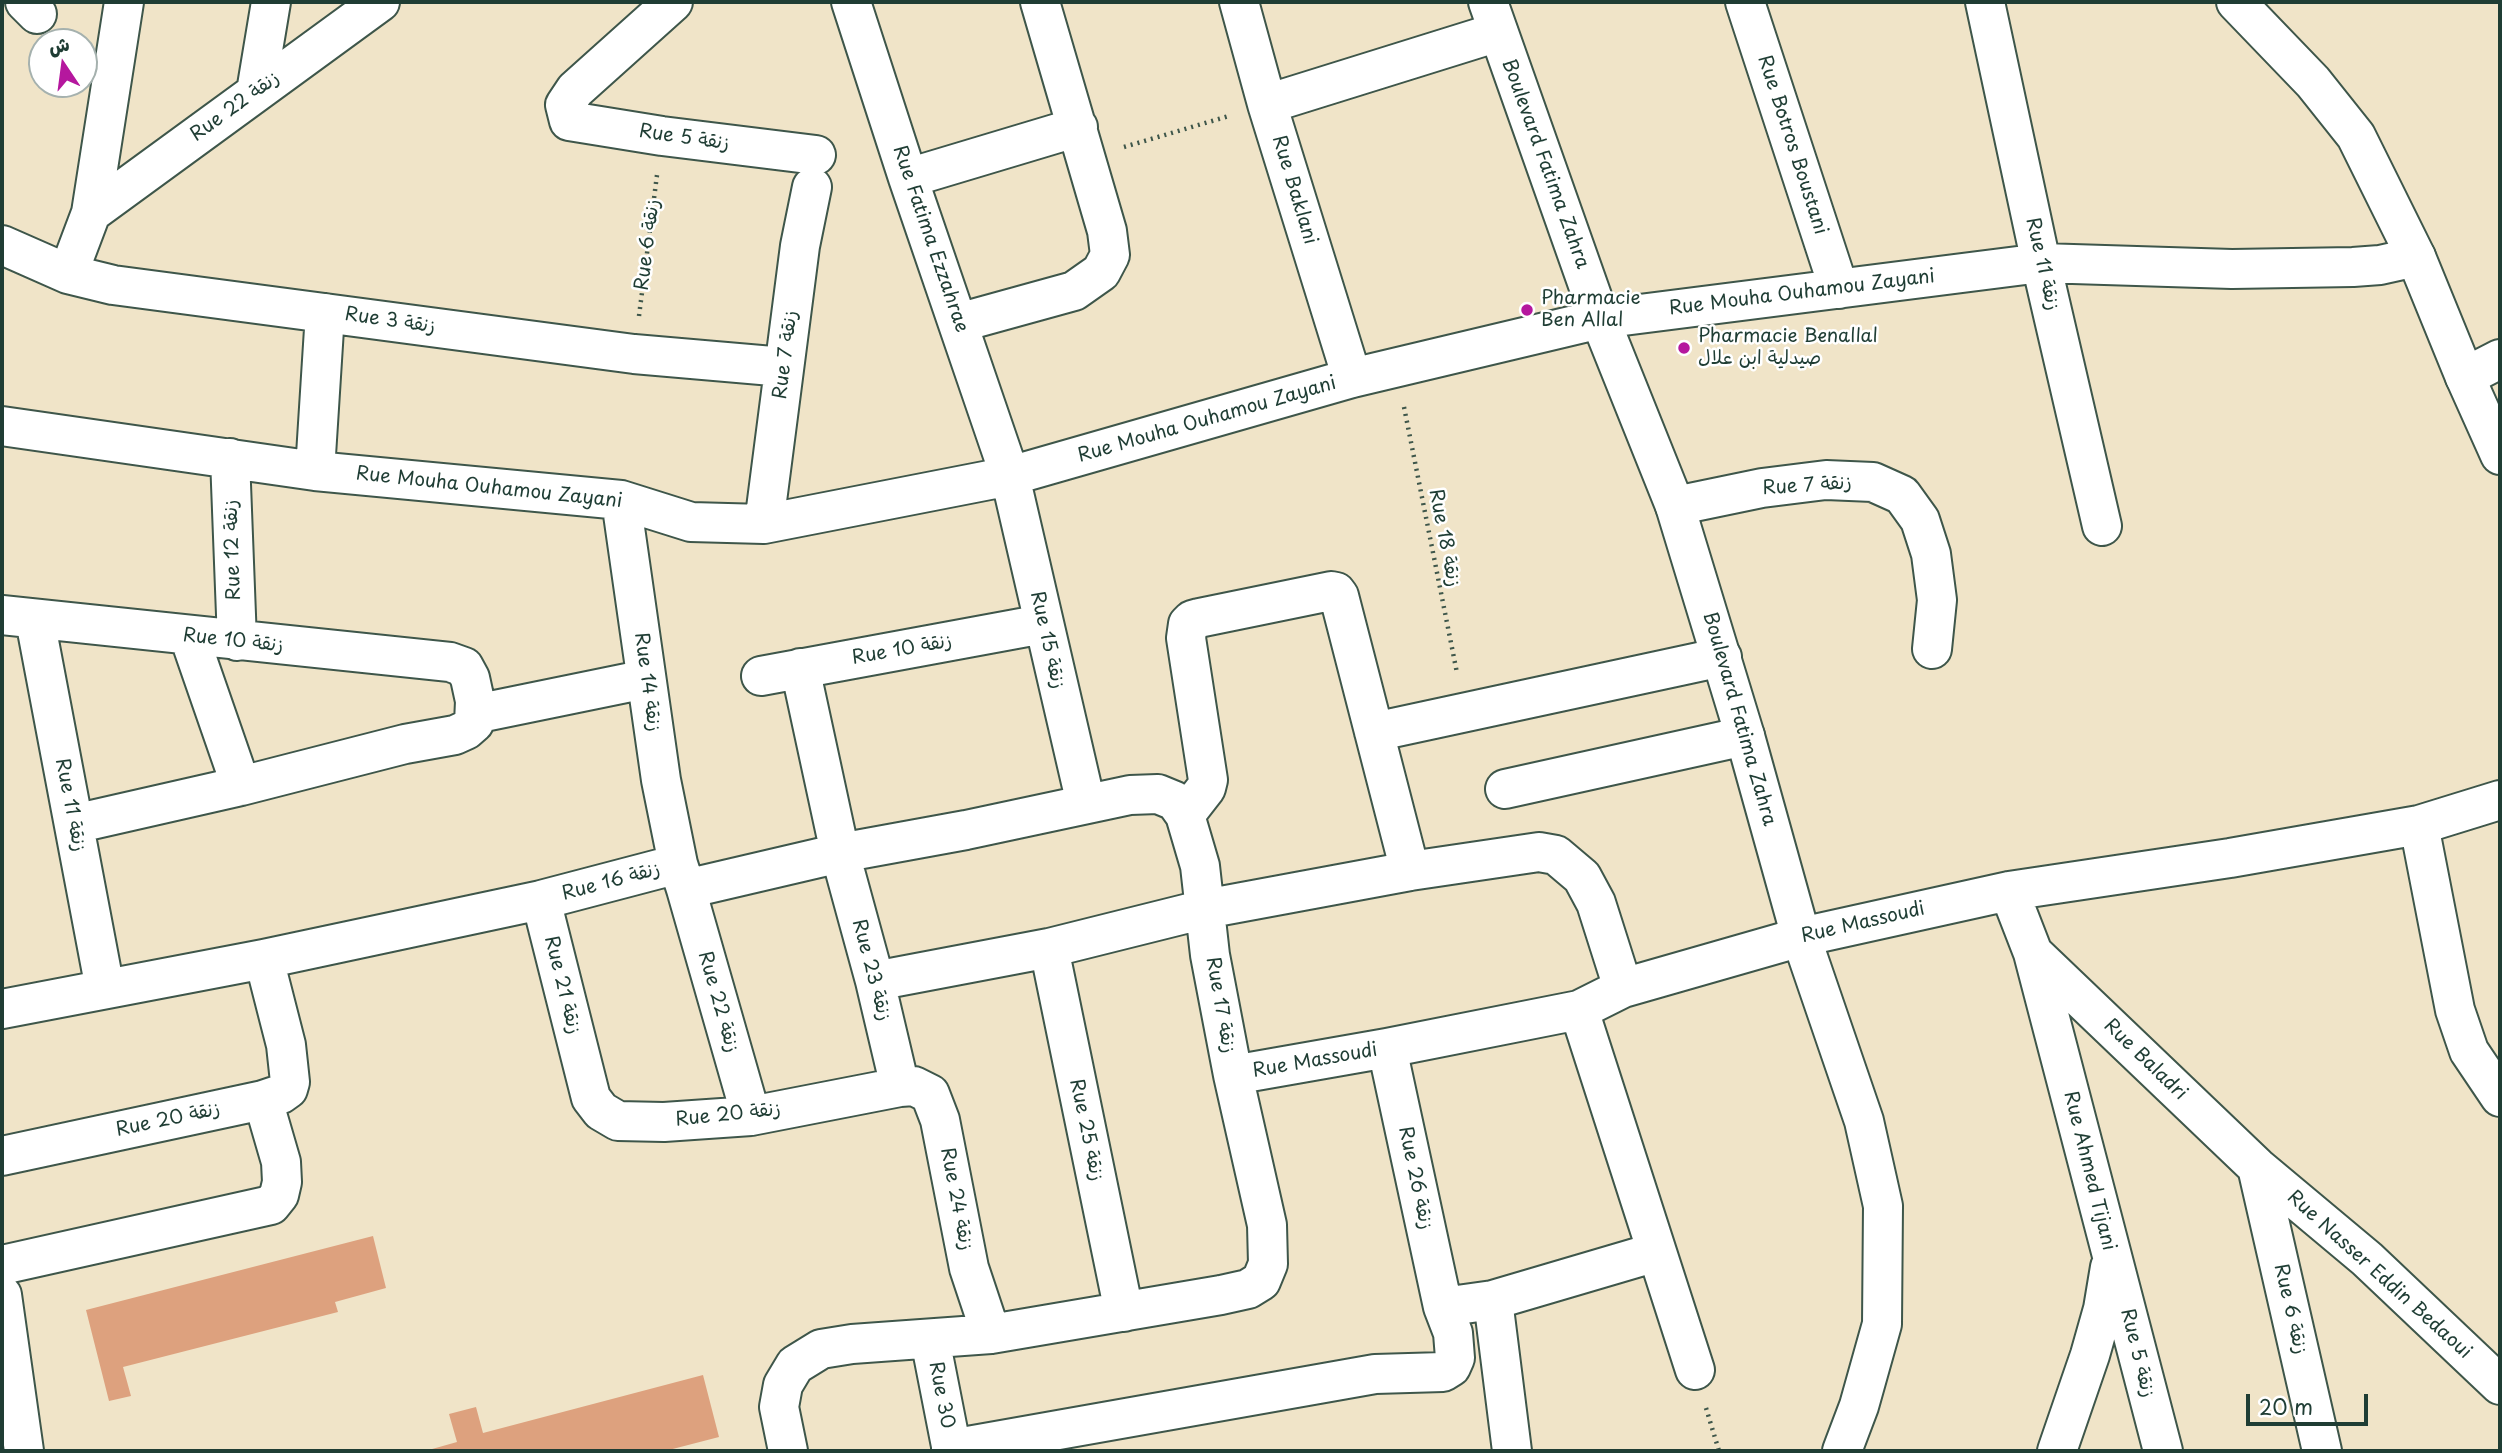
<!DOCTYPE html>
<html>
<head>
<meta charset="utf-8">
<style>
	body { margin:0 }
	#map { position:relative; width:2502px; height:1453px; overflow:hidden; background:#f0e4c8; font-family:"Playpen Sans","Playpen Sans Arabic",sans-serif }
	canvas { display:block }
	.frame { position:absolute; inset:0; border:4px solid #1f3d34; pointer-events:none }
	.north { position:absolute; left:28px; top:28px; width:70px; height:70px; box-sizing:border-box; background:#fff; border:2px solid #a5b1ae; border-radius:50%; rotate:347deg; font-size:19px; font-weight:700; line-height:28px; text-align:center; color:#1f3d34 }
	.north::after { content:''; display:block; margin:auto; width:24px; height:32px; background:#b5179e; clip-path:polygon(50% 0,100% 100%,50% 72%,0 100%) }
	.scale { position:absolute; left:2246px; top:1394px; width:122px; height:32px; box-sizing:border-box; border:4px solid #1f3d34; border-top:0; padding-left:9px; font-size:21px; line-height:24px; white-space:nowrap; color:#1f3d34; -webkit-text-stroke:5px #fff; paint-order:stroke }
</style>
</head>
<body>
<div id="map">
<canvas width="2502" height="1453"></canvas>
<div class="frame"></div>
<div class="north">ش</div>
<div class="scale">20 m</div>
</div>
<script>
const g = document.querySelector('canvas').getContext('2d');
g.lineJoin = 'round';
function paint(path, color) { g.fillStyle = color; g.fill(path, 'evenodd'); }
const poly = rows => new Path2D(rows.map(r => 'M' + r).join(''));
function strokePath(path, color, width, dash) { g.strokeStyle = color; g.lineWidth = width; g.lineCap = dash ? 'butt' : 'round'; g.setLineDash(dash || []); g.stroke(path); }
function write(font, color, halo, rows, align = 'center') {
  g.font = font + ' "Playpen Sans","Playpen Sans Arabic",sans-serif'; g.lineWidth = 5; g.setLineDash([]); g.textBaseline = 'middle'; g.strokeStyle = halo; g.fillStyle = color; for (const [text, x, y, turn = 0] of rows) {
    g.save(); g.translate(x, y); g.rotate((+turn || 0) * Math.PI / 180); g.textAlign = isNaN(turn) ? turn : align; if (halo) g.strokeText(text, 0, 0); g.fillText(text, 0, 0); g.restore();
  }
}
const building = poly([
	[373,1236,386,1288,335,1302,338,1312,123,1367,131,1396,109,1401,86,1310],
	[703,1375,719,1437,665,1451,425,1451,457,1442,449,1414,476,1407,483,1433]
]);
const path = poly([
	[1124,147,1229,116],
	[639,316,657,175],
	[1404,407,1457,673],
	[1706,1408,1719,1451]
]);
const street = poly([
	[25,2,37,14],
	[673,2,575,90,565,105,569,121,662,136,816,155],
	[851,2,908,178,1010,476,1086,804],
	[1239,2,1267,104,1352,378],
	[1745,2,1839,289],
	[1985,2,2041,263,2102,526],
	[256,92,271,2],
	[1267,104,1498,32],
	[908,178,1078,127],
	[91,213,380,2],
	[2,245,68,274,113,285,634,354,784,367],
	[68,274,91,213,124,2],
	[958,323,1074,291,1101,272,1110,255,1107,231,1040,2],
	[2465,377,2500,359],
	[2,426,315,471,621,500,691,522,764,524,1010,476,1352,378,1600,319,2041,263,2232,269,2353,267,2380,265,2416,257],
	[230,458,237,641],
	[315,471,325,313],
	[621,500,661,780,678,864],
	[1675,506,1762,488,1826,480,1873,482,1902,495,1920,520,1931,554,1937,600,1932,649],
	[764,524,800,246,812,187],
	[2,615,450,662,464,667,470,678,475,701,474,723,466,730,455,735,405,744,241,786,74,824],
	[35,620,105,989],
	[189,636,241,786],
	[800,668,840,853,875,981,900,1087],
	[761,676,1043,624],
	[475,714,646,679],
	[1374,732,1722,657],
	[1505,789,1745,736],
	[1185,815,1206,788,1208,780,1186,638,1188,624,1192,620,1199,618,1331,591,1336,592,1339,596,1410,871],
	[2419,825,2455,1010,2469,1051,2500,1097],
	[686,889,751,1116],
	[2009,891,2033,953,2163,1451],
	[541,900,591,1098,601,1111,618,1121,664,1122,751,1116,900,1087,914,1086,930,1094,940,1120,969,1268,991,1334],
	[1049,948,1124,1312],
	[2033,953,2257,1167,2367,1259,2500,1385],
	[875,981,1049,948,1205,909,1410,871,1539,852,1556,855,1582,877,1596,903,1623,988],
	[2,1009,264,959,541,900,678,864,686,889,840,853,966,830,1130,795,1158,794,1175,801,1185,815,1200,866,1210,955,1233,1075,1267,1225,1268,1264,1261,1281,1248,1289,1221,1295,991,1334,852,1344,821,1349,795,1365,783,1385,779,1407,788,1451],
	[1579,1010,1695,1370],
	[1387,1048,1443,1307],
	[1233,1075,1387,1048,1579,1010,1623,988,1801,937,2009,891,2230,858,2419,825,2500,800],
	[2,1156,263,1100,281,1094,288,1089,290,1082,286,1045,264,959],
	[2257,1167,2322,1451],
	[2,1265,271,1205,279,1195,282,1182,281,1162,263,1100],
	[2,1295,24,1451],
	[1493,1300,1512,1451],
	[930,1339,952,1451],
	[951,1449,1375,1374,1443,1372,1451,1367,1455,1358,1453,1333,1443,1307,1493,1300,1656,1252],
	[2057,1451,2090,1355,2103,1309,2110,1267]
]);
const secondary = poly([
	[1488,2,1600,319,1675,506,1745,736,1801,937,1864,1121,1883,1206,1882,1324,1859,1406,1842,1451],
	[2236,2,2313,82,2356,136,2416,257,2465,377,2500,455]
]);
const markers = [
	[1527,310,7,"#b5179e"],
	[1684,348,7,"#b5179e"]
];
const streetNames = [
	["Rue 22 زنقة",235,107,-36],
	["Rue 5 زنقة",684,138,8],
	["Rue Botros Boustani",1792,145,72],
	["Boulevard Fatima Zahra",1545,164,70],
	["Rue Baklani",1294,190,73],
	["Rue Fatima Ezzahrae",930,239,71],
	["Rue 6 زنقة",648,245,-83],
	["Rue 11 زنقة",2042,264,77],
	["Rue Mouha Ouhamou Zayani",1802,293,-7],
	["Rue 3 زنقة",390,321,8],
	["Rue 7 زنقة",786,355,-83],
	["Rue Mouha Ouhamou Zayani",1207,420,-16],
	["Rue 7 زنقة",1807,486,-4],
	["Rue Mouha Ouhamou Zayani",489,488,6],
	["Rue 18 زنقة",1444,538,79],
	["Rue 12 زنقة",233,550,-92],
	["Rue 15 زنقة",1047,640,77],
	["Rue 10 زنقة",233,641,6],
	["Rue 10 زنقة",902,650,-10],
	["Rue 14 زنقة",647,682,82],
	["Boulevard Fatima Zahra",1739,719,74],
	["Rue 11 زنقة",70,805,79],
	["Rue 16 زنقة",611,882,-15],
	["Rue Massoudi",1863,923,-13],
	["Rue 23 زنقة",871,970,75],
	["Rue 21 زنقة",562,985,76],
	["Rue 22 زنقة",718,1002,74],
	["Rue 17 زنقة",1220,1005,80],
	["Rue Baladri",2145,1060,44],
	["Rue Massoudi",1315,1061,-10],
	["Rue 20 زنقة",728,1115,-6],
	["Rue 20 زنقة",168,1120,-12],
	["Rue 25 زنقة",1086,1130,78],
	["Rue Ahmed Tijani",2089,1171,76],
	["Rue 26 زنقة",1415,1178,78],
	["Rue 24 زنقة",956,1199,79],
	["Rue Nasser Eddin Bedaoui",2379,1275,42],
	["Rue 6 زنقة",2290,1309,77],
	["Rue 5 زنقة",2137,1353,76],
	["Rue 30",941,1395,79]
];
const poiNames = [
	["Pharmacie",1541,299],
	["Ben Allal",1541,321],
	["Pharmacie Benallal",1698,337],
	["صيدلية ابن علال",1698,359]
];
paint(building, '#dda17e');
strokePath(street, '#3e564a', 42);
strokePath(secondary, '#3e564a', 42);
strokePath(path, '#3e564a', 4.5, [2, 5]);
strokePath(street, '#fff', 38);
strokePath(secondary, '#fff', 38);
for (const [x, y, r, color] of markers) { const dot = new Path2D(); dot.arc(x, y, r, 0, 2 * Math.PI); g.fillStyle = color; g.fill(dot); strokePath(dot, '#fff', 2.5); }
write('19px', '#1f3d34', '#fff', streetNames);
write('19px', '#1f3d34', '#fff', poiNames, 'left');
</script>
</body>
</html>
